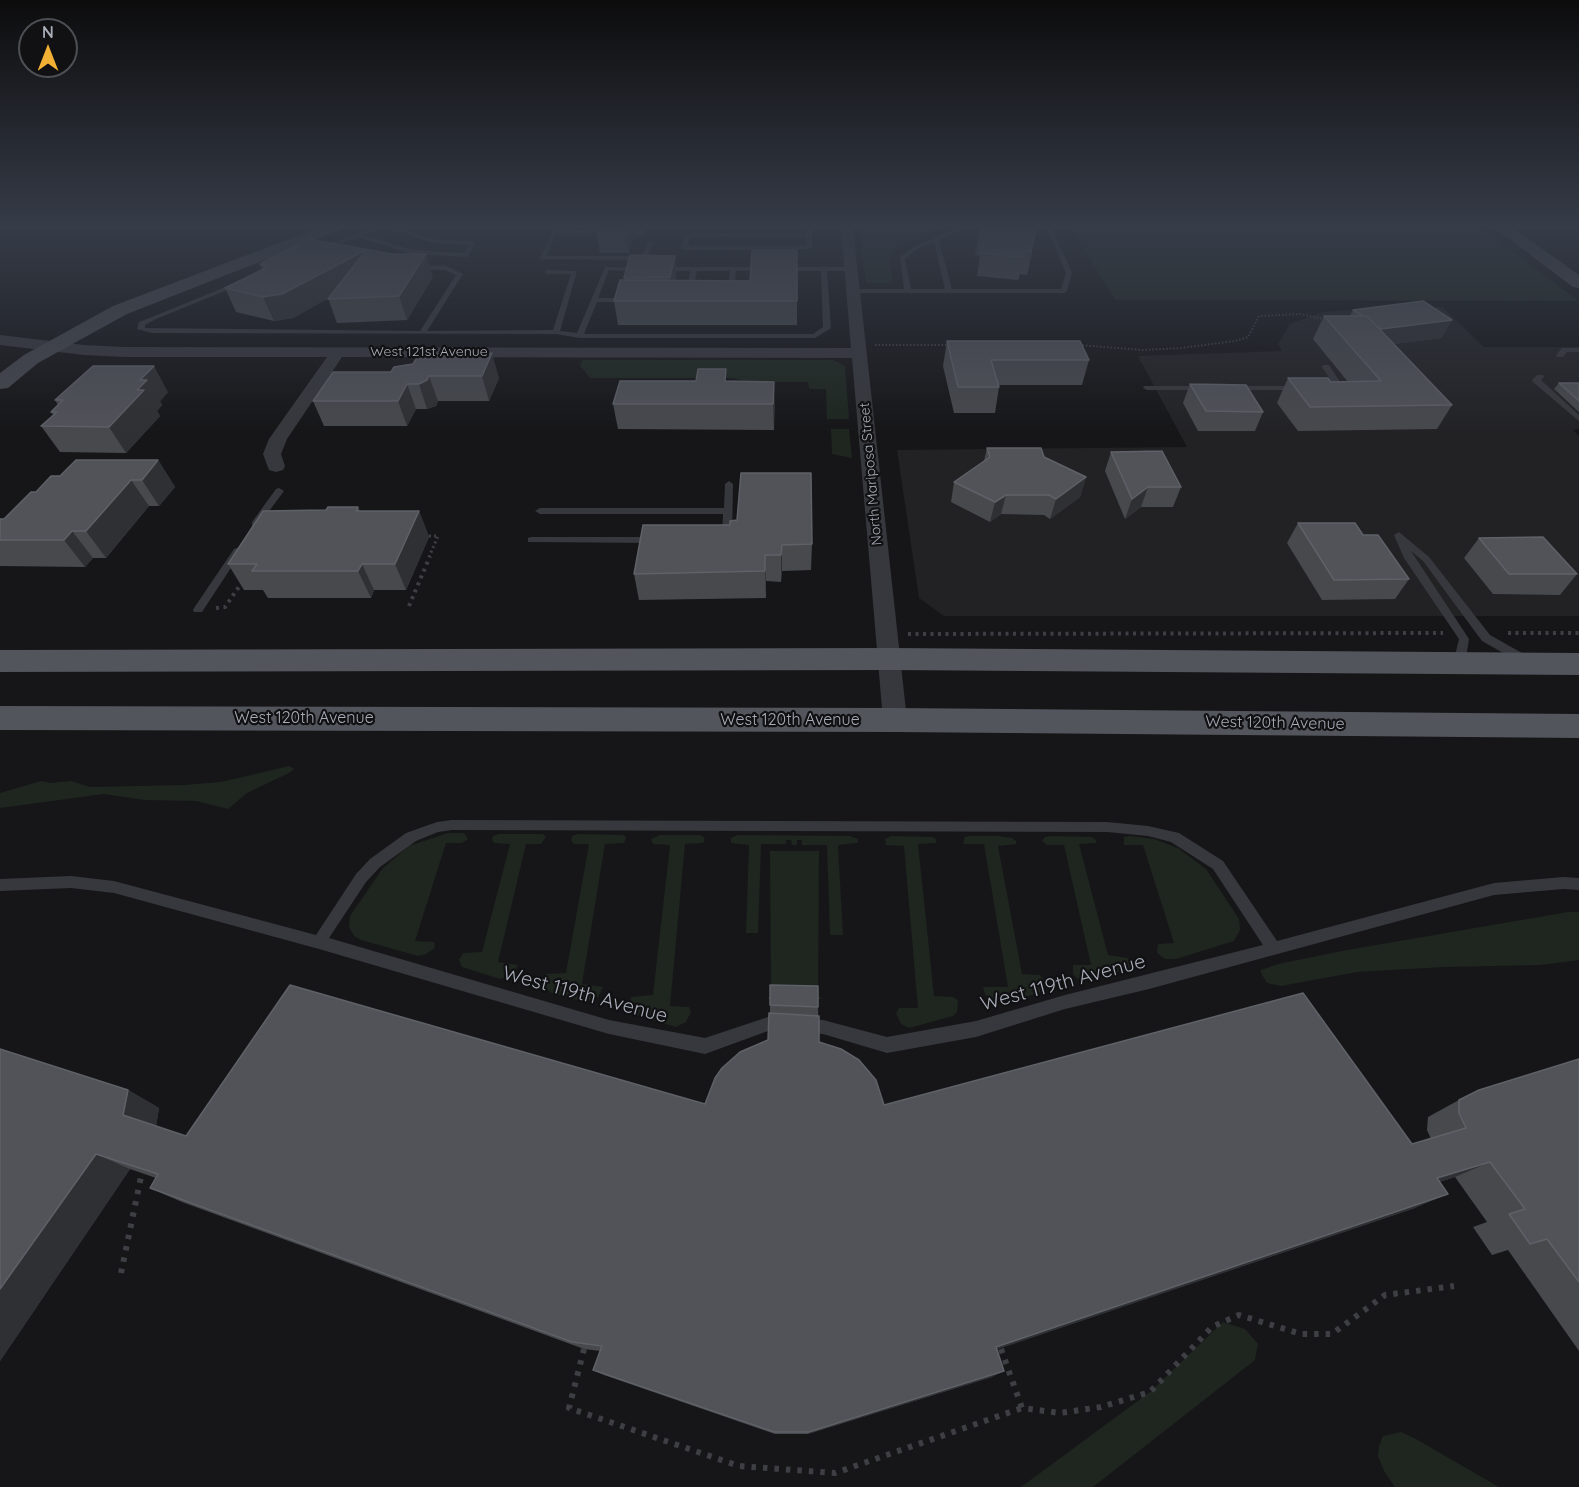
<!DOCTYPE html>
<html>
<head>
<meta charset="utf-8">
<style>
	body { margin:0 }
	#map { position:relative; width:1579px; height:1487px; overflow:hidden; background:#161618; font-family:Quicksand,sans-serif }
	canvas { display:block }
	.north { position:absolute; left:18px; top:18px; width:60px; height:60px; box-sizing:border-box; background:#111113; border:2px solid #4d4f55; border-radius:50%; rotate:0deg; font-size:16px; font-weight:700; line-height:24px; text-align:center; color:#a8adb8 }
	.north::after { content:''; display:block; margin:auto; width:21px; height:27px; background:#f2b134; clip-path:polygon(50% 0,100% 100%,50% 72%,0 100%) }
</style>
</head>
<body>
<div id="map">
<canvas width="1579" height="1487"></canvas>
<div class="north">N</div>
</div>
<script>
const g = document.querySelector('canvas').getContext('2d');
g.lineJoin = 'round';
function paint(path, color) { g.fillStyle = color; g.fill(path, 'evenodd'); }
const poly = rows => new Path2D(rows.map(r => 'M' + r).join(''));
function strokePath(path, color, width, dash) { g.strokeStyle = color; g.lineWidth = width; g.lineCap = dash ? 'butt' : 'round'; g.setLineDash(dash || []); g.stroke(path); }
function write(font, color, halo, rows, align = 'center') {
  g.font = font + ' Quicksand,sans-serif'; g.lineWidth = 4.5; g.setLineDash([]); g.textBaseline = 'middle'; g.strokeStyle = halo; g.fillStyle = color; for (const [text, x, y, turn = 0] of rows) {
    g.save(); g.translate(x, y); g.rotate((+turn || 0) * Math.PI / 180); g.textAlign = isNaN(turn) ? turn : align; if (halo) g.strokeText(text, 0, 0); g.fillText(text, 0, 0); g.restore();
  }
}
const built = poly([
	[1398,307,1442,307,1484,347,1579,347,1579,429,1573,430,1579,436,1579,616,944,616,919,598,897,450,1187,447,1138,356,1282,351,1278,344,1290,324,1322,312]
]);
const green = poly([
	[859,228,942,228,904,243,892,251,889,262,893,283,866,283],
	[1071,228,1480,228,1579,301,1115,300],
	[582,360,833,360,845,366,849,419,827,419,826,389,809,389,808,382,747,382,733,378,590,378,580,366],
	[831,429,849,429,852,458,832,454],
	[289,766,294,769,289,773,247,793,228,809,196,801,145,800,104,794,0,808,0,793,41,781,50,783,71,781,90,787,184,785,221,782],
	[448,833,464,833,468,839,462,843,446,843,415,941,434,942,435,948,426,954,418,956,361,940,354,936,349,927,350,916,383,868,409,846],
	[499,834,543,834,546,837,541,844,526,844,498,962,518,965,513,974,500,979,462,967,459,960,463,953,482,952,510,844,494,843,492,840,493,836],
	[578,834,624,835,626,838,624,843,605,844,582,984,603,987,598,997,585,1002,552,993,546,989,543,984,546,974,566,973,589,844,574,844,571,840,572,836],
	[660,835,698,835,703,836,705,840,703,843,685,844,670,1006,689,1007,691,1012,686,1022,676,1027,639,1016,632,1013,630,1007,631,997,653,995,670,845,653,844,651,839],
	[738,835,850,836,858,839,858,843,838,845,843,935,830,935,827,845,802,845,802,840,797,840,797,845,792,845,791,840,786,840,786,844,761,844,758,933,746,933,749,845,731,843,731,838],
	[891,836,933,837,936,839,936,843,918,844,934,996,953,997,958,1000,957,1012,953,1016,909,1028,901,1024,896,1013,899,1008,918,1008,904,846,886,845,885,839],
	[971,836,998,836,1012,838,1016,841,1016,844,998,846,1022,974,1040,975,1044,980,1044,991,1036,994,999,1003,993,1002,985,994,983,987,1008,987,984,844,963,844,965,837],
	[1052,836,1092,837,1096,840,1096,843,1079,844,1108,955,1128,958,1130,968,1087,981,1077,978,1073,974,1073,965,1091,965,1064,845,1047,845,1042,841,1045,837],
	[1130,836,1154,839,1178,848,1206,869,1239,919,1240,930,1234,941,1176,959,1165,959,1157,953,1158,944,1174,943,1143,845,1124,845,1124,837],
	[770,851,819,851,818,996,822,999,767,999,771,995],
	[1568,912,1579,912,1579,960,1540,965,1444,967,1357,972,1281,986,1267,983,1261,973,1261,970,1278,964,1347,950],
	[1223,1322,1245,1329,1258,1344,1255,1360,1093,1487,1021,1487,1150,1392],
	[1401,1432,1416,1439,1499,1487,1395,1487,1384,1471,1378,1456,1379,1446,1383,1436]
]);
const pathFar3 = poly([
	[875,345,951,345],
	[1079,345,1143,350,1181,348,1235,341,1248,337,1259,316,1301,314,1327,320]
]);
const pathFar2 = poly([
	[424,536,438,536,429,557]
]);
const pathFar1 = poly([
	[409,606,430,556],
	[216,608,225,607,243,581],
	[1508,633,1579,633],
	[908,634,1443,633]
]);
const path = poly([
	[121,1273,142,1172],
	[584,1349,569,1408,739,1466,835,1473,1022,1408],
	[1001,1349,1022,1408,1060,1413,1101,1407,1150,1392,1212,1327,1239,1315,1301,1334,1332,1334,1385,1295,1454,1286]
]);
const lane = poly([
	[373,228,380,228,364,235,413,250,464,253,468,245,433,243,387,228,395,228,433,239,472,241,475,243,469,255,466,257,412,254,358,237,322,251,317,250,373,228],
	[554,228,560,228,558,230,589,231,590,228,596,228,591,235,556,234,546,256,642,256,648,241,653,242,647,258,644,260,540,259,554,228],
	[806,228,812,228,812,247,809,249,684,250,681,248,685,235,688,233,806,234,806,228],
	[690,237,806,238,806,245,688,246,690,237],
	[957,228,964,228,939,240,952,289,1061,289,1066,273,1046,228,1052,228,1072,273,1067,291,1064,293,853,293,850,291,853,289,904,289,900,257,915,246,957,228],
	[934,242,945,289,911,289,905,259,919,248,934,242],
	[414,266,446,266,463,274,427,331,553,330,571,274,547,274,544,272,547,270,577,271,560,331,577,333,605,267,645,268,645,270,643,271,609,270,598,298,630,298,633,300,630,302,597,302,584,334,813,334,823,327,821,271,783,271,780,269,783,267,851,267,854,269,851,271,827,271,831,328,815,338,580,338,556,334,152,333,137,329,139,322,152,317,240,281,242,282,242,284,156,319,145,325,145,328,420,331,456,275,445,270,412,269,412,267,414,266],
	[765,267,767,268,767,270,736,271,733,297,730,299,727,297,730,271,697,271,692,296,689,298,686,296,690,271,660,271,657,269,660,267,765,267],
	[1562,348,1579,348,1579,352,1567,352,1563,357,1557,357,1556,355,1562,348],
	[1323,365,1329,365,1344,388,1343,390,1330,390,1330,386,1335,386,1322,367,1323,365],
	[1537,375,1543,375,1544,377,1541,380,1579,415,1579,421,1533,382,1532,380,1537,375],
	[1144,386,1204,386,1208,388,1204,390,1147,390,1143,388,1144,386],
	[1231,386,1300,386,1304,388,1300,390,1234,390,1230,388,1231,386],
	[729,481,733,484,732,540,727,543,722,540,723,514,540,514,535,511,540,508,724,508,725,484,729,481],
	[279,488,284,491,258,526,252,526,252,522,276,489,279,488],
	[1399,532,1429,557,1490,635,1529,657,1531,660,1529,663,1521,663,1482,641,1423,561,1411,551,1469,639,1465,664,1459,668,1455,667,1453,664,1459,639,1404,558,1394,535,1399,532],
	[531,537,656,537,661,540,656,543,528,542,528,538,531,537],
	[237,548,242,551,202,612,194,612,193,610,194,608,234,549,237,548],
	[452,820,1107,822,1148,826,1179,833,1223,861,1277,941,1494,883,1563,877,1579,878,1579,890,1563,889,1494,895,1149,989,1065,1009,976,1037,887,1053,823,1034,804,1033,799,1031,796,1026,799,1021,804,1019,823,1020,887,1037,976,1021,1065,995,1263,945,1213,869,1171,842,1148,836,1107,832,452,830,438,832,416,841,380,867,366,882,329,938,609,1020,705,1038,768,1017,783,1018,788,1020,791,1025,788,1030,783,1032,768,1031,705,1054,609,1034,319,949,114,893,71,888,0,891,0,879,71,876,114,881,316,935,356,874,370,859,406,833,437,822,452,820]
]);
const street = poly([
	[841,228,853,228,907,720,904,727,895,729,886,727,883,720,852,358,342,357,287,439,281,454,285,466,283,470,276,472,269,470,263,454,269,439,327,357,124,357,84,355,0,345,0,335,84,345,124,347,851,348,841,228]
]);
const secondary = poly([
	[318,228,340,228,338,231,127,314,38,363,8,388,0,389,0,373,24,355,113,306,318,228],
	[1495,228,1513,228,1579,275,1579,288,1573,287,1495,228]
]);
const primary = poly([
	[890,648,1579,653,1579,675,890,670,0,672,0,650,890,648],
	[0,706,895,708,1579,714,1579,738,895,732,0,730,0,706]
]);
const wall = poly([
	[600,228,647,228,644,236,634,236,629,253,600,253,597,236],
	[684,228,784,228,784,229,684,229],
	[1030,230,1032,253,1027,275,1020,274,1018,280,977,276,980,256,975,255,979,233],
	[797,250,797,325,618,325,614,301,624,280,624,278,675,256,676,273,675,281,750,281],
	[260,264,433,277,407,320,337,323,328,298,293,318,274,321,236,312,225,288,262,269],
	[1353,310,1452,320,1441,338,1394,344,1452,405,1437,429,1298,431,1277,403,1288,378,1331,382,1348,382,1313,339,1324,316,1350,316],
	[947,341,1089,360,1082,385,999,385,999,387,995,413,954,413,943,366],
	[413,364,499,378,489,401,438,401,436,406,427,409,416,409,407,426,324,426,313,401],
	[727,381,774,382,774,430,618,429,613,404],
	[1559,383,1579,383,1579,412,1554,389],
	[1190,384,1263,412,1255,431,1198,431,1183,403],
	[168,392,160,401,162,405,157,411,160,416,126,453,60,452,41,426,53,415,51,412,58,405,55,400],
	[987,448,1044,457,1086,477,1080,497,1050,519,1044,515,1001,514,990,522,951,502,954,482,984,461],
	[1111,452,1181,487,1173,507,1141,507,1125,519,1105,471],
	[158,460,175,487,159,506,149,506,106,558,93,558,85,567,0,566,0,519,4,519,36,492],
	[358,507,360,511,419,511,429,537,406,590,374,590,371,598,268,598,263,590,244,590,228,564,326,510],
	[1298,523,1363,535,1409,579,1395,599,1322,600,1287,543],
	[730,525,812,544,811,570,782,571,781,582,766,581,766,598,639,600,634,574],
	[1479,538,1577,574,1560,595,1493,594,1464,558],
	[770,1005,818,1007,819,1042,884,1105,1412,1144,1431,1139,1427,1130,1428,1117,1459,1100,1579,1059,1579,1351,1508,1250,1492,1255,1473,1227,1487,1222,1455,1177,1439,1182,1415,1208,997,1349,992,1377,808,1434,775,1434,604,1375,593,1370,600,1351,584,1349,182,1202,150,1188,156,1178,130,1169,0,1361,0,1049,128,1090,159,1108,156,1126,186,1136,705,1104,768,1040,770,1013]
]);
const shadedWall = poly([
	[629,228,633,228,634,236,629,253,627,236],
	[643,228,647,228,644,236],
	[366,250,374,273,293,318,274,321,263,297],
	[426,254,433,277,407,320,399,296],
	[675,256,676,273,671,295,670,277],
	[1452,320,1441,338,1372,347,1381,329],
	[492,353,499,378,489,401,482,376],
	[154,366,168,392,160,401,162,405,157,411,160,416,126,453,109,427,137,390,140,380],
	[429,376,438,401,436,406,427,409,419,384],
	[774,382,775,407,774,430,773,404],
	[407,384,416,409,407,426,398,401],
	[158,460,175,487,159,506,142,480],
	[1086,477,1080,497,1050,519,1056,499],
	[131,480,149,506,106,558,86,531],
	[1148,487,1141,507,1125,519,1132,499],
	[1006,495,1001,514,990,522,995,502],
	[419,511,429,537,406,590,395,564],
	[72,531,93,558,85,567,64,540],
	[782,545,782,571,781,582,781,555],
	[765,555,766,581,766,598,765,571],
	[362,564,374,590,371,598,358,571],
	[128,1090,159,1108,155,1132,123,1115],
	[96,1154,130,1169,0,1361,0,1289],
	[1490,1162,1455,1177,1405,1193,1437,1178],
	[1448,1194,1415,1208,984,1354,996,1347],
	[1004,1371,992,1377,808,1434,809,1432]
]);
const building = poly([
	[600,228,629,228,627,236,597,236,600,228],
	[981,228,1030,228,1029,230,1036,231,1031,252,1024,251,1023,257,980,253,987,234,979,233,981,228],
	[309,239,392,254,426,254,399,296,328,299,366,250,282,294,263,297,225,288,268,267,260,264,309,239],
	[752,250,797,250,797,301,614,301,620,280,750,281,752,250],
	[630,255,675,256,670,277,624,278,630,255],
	[1423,301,1452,320,1381,329,1373,323,1367,316,1363,316,1353,310,1423,301],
	[1324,316,1367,316,1452,405,1310,407,1288,378,1328,378,1331,382,1381,381,1324,316],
	[947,341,1080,341,1089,360,991,360,999,387,958,387,947,341],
	[492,353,482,376,429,376,427,380,419,384,407,384,398,401,313,401,333,372,391,372,394,367,413,364,419,354,492,353],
	[93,366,154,366,140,380,147,380,137,390,144,390,109,427,41,426,57,412,51,412,63,400,55,400,93,366],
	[698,369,726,369,725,381,774,382,773,404,613,404,620,381,696,381,698,369],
	[1559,383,1579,383,1579,401,1559,383],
	[1190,384,1246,385,1263,412,1206,411,1190,384],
	[987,448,1041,448,1044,457,1086,477,1056,499,1049,495,1006,495,995,502,954,482,990,457,987,448],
	[1162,451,1181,487,1148,487,1132,499,1111,452,1162,451],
	[76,460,158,460,142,480,131,480,86,531,72,531,64,540,0,540,0,519,4,519,31,492,36,492,51,476,60,476,76,460],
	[741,473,811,473,812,544,782,545,781,555,765,555,765,571,634,574,643,525,730,525,730,521,737,520,741,473],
	[328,507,358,507,356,511,419,511,395,564,362,564,358,571,252,571,257,564,228,564,263,511,326,510,328,507],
	[1298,523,1355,523,1363,535,1378,535,1409,579,1334,580,1298,523],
	[1543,537,1577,574,1509,574,1479,538,1543,537],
	[290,985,705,1104,715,1078,722,1068,740,1052,768,1040,769,1013,819,1016,819,1042,841,1049,859,1060,876,1080,884,1105,1303,993,1412,1144,1466,1128,1459,1113,1459,1100,1479,1090,1579,1059,1579,1282,1547,1239,1530,1244,1509,1214,1525,1209,1490,1162,1437,1178,1448,1194,996,1347,1004,1371,809,1432,774,1432,593,1370,602,1346,572,1342,150,1188,158,1174,96,1154,0,1289,0,1049,128,1090,123,1115,186,1136,290,985],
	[770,985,818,986,818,1007,770,1005,770,985]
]);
const farStreetnames = [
	["West 121st Avenue",429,352],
	["North Mariposa Street",871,474,-95]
];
const streetNames = [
	["West 120th Avenue",304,718],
	["West 120th Avenue",790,720],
	["West 120th Avenue",1275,723,1]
];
const nearStreetnames = [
	["West 119th Avenue",1063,983,-15],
	["West 119th Avenue",585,995,15]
];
paint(built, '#222225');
paint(green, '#1e261f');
strokePath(pathFar3, '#3d3f44', 2, [1.5, 2]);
strokePath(pathFar2, '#3d3f44', 3, [2, 3]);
strokePath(pathFar1, '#3d3f44', 4, [3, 4.5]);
strokePath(path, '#3d3f44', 6, [4.5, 7]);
paint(lane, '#37383d');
paint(street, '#37383d');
paint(secondary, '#45474d');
paint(primary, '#53555c');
paint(wall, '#47494d');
paint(shadedWall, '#2f3033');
paint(building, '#525359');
strokePath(building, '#5f6168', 1.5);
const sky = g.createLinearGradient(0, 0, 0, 436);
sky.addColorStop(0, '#0c0c0d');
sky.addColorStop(0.52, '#363c48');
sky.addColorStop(1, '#363c4800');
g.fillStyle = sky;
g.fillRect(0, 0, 1579, 436);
write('14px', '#a8adb8', '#111113', farStreetnames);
write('16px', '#a8adb8', '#111113', streetNames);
write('20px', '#a8adb8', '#111113', nearStreetnames);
</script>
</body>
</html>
